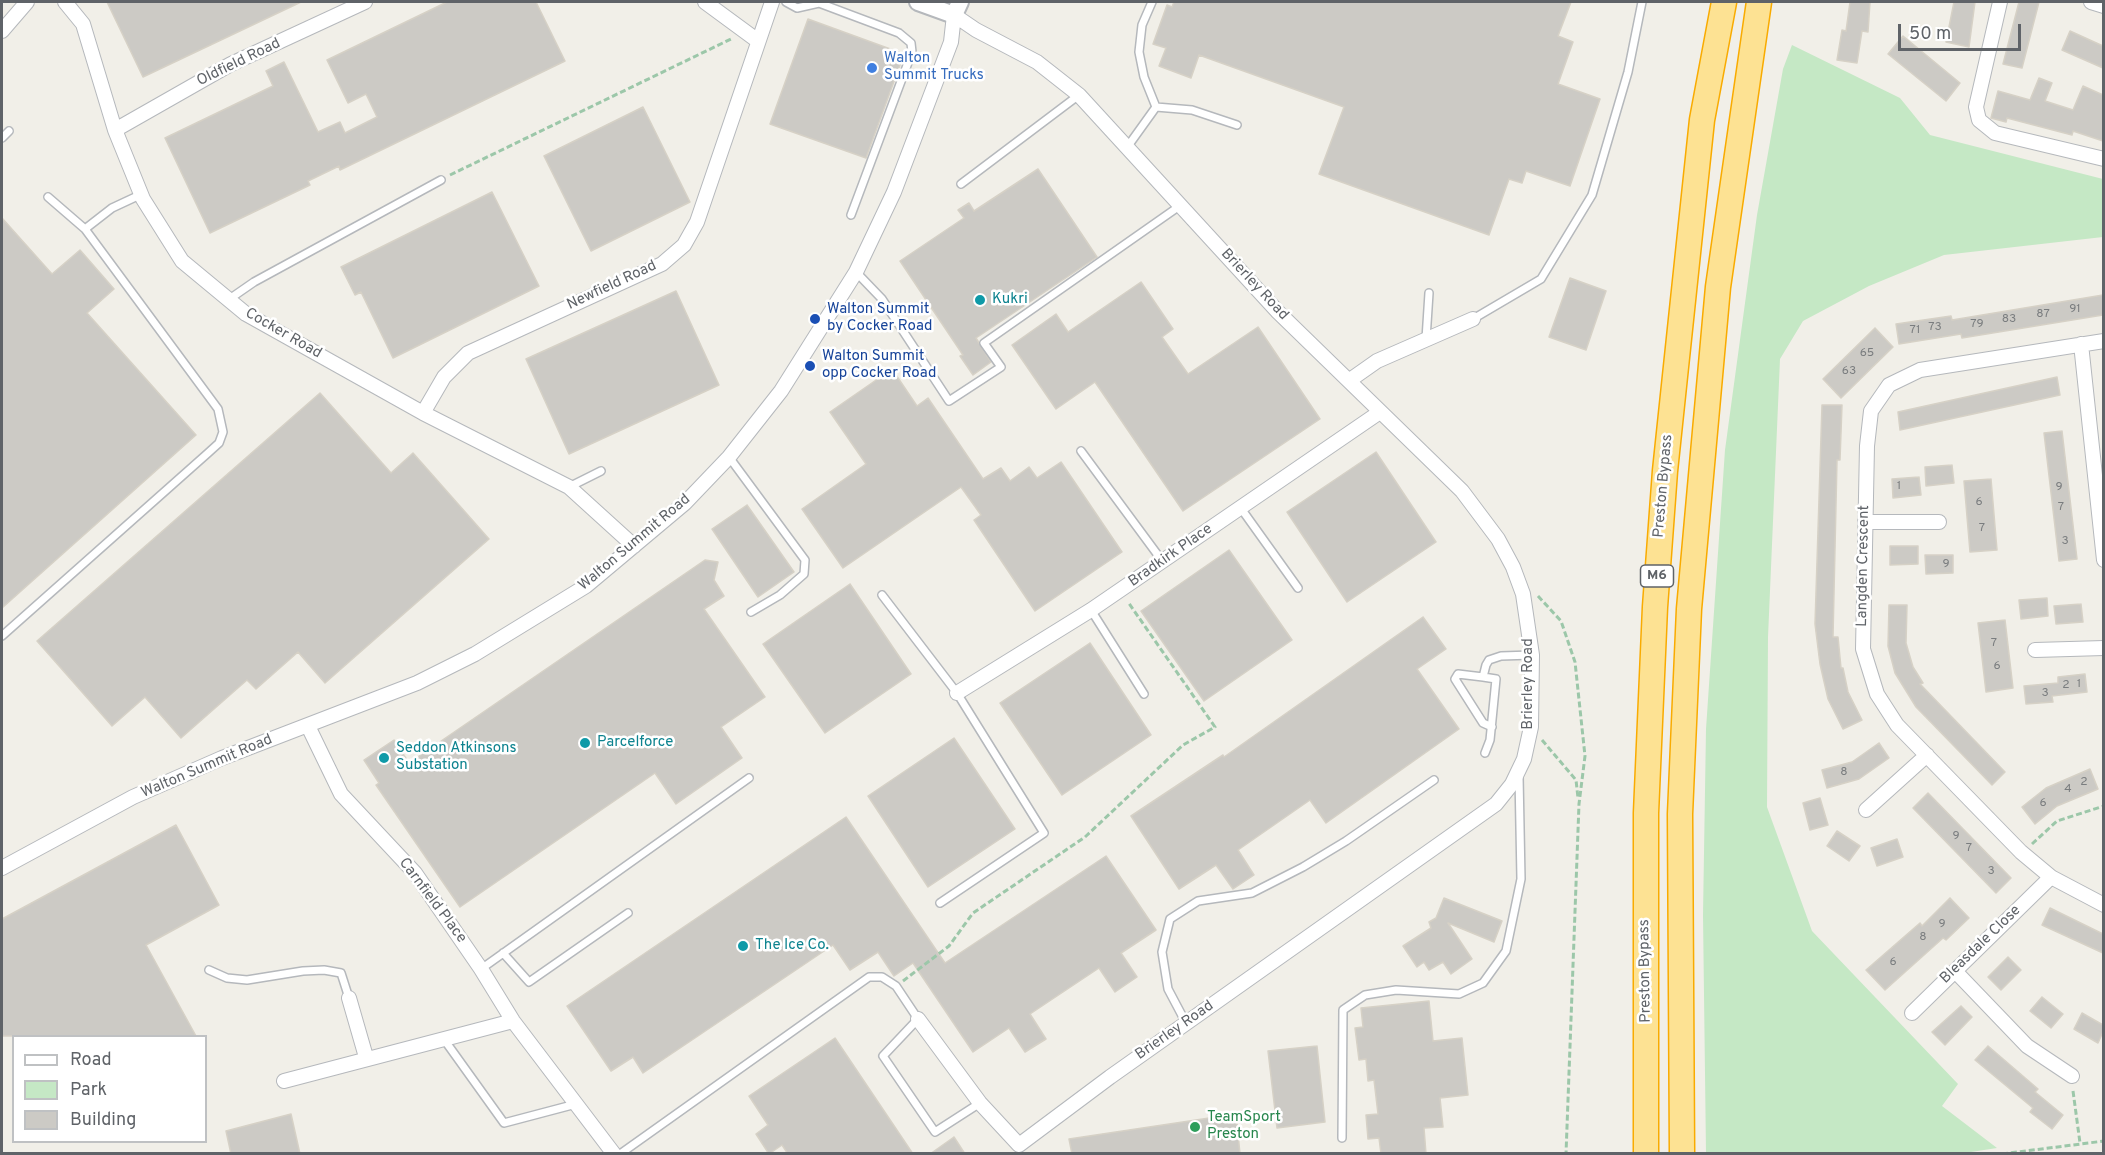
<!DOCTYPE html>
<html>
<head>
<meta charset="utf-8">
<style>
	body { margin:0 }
	#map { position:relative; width:2105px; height:1155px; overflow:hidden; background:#f1efe8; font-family:Overpass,sans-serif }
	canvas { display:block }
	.frame { position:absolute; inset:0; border:3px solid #5f6368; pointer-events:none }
	.legend { position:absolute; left:12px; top:1035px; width:195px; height:108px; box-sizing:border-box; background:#fff; border:2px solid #bfc1c3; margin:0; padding:8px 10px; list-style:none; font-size:18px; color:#5f6368 }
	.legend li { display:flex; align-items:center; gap:12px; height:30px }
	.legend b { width:30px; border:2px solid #bfc1c3 }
	.scale { position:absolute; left:1898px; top:24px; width:123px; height:27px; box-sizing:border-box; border:3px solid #5f6368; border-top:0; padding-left:8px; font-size:18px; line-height:21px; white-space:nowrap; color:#5f6368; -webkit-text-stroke:4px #fff; paint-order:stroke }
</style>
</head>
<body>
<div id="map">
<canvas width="2105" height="1155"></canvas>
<div class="frame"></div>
<ul class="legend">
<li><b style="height:8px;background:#fff"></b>Road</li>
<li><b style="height:16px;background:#c5e8c5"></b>Park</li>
<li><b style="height:16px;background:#cccac5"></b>Building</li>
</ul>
<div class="scale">50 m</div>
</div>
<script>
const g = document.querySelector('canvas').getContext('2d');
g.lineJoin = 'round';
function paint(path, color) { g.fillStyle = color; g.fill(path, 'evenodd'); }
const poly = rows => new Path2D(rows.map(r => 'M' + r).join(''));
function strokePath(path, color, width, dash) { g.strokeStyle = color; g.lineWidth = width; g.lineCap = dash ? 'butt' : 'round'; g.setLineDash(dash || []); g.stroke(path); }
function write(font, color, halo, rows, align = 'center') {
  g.font = font + ' Overpass,sans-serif'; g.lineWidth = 5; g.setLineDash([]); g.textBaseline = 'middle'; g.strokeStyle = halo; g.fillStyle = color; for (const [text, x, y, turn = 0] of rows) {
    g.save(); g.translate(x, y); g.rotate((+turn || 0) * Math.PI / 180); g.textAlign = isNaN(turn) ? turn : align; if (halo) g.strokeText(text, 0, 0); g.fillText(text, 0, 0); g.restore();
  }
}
const green = poly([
	[1792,45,1900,98,1930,135,2103,179,2103,237,1944,255,1869,286,1803,321,1780,359,1768,637,1767,807,1812,931,1958,1084,1942,1106,1997,1148,1958,1154,1706,1153,1703,915,1706,729,1725,450,1757,215,1783,69]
]);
const building = poly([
	[107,2,301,2,143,77,107,2],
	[447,2,536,2,565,61,340,170,339,166,308,181,310,185,210,233,165,138,273,86,266,71,284,62,318,132,340,122,345,133,377,117,366,94,348,103,327,60,447,2],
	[1174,2,1571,2,1558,36,1573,42,1558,84,1600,99,1570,186,1526,171,1522,183,1509,179,1489,235,1319,174,1344,107,1199,55,1191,78,1159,66,1166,48,1153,44,1167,5,1172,7,1174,2],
	[1850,2,1870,2,1868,32,1862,31,1857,63,1837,60,1842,30,1846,31,1850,2],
	[1954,2,1975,2,1969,47,1946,42,1954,2],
	[2019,2,2039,2,2022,68,2003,64,2019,2],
	[808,19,904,54,866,158,770,124,808,19],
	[2070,31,2103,46,2103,68,2062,50,2070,31],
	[1903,36,1960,83,1946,101,1888,54,1903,36],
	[2039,78,2052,83,2045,101,2073,110,2083,86,2103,95,2103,141,2073,131,2072,135,2007,118,2006,122,1991,118,1998,91,2030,100,2039,78],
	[643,107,690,202,591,251,544,156,643,107],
	[1038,169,1097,257,976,338,991,362,973,375,960,356,963,355,900,261,964,218,958,210,969,203,974,211,1038,169],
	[492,192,539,286,393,358,361,292,355,295,341,267,492,192],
	[2,218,52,274,80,250,114,289,87,313,196,435,2,608,2,218],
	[1570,278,1606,291,1586,350,1549,337,1570,278],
	[1141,282,1173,329,1162,337,1188,374,1258,327,1320,419,1183,511,1095,382,1056,409,1012,345,1056,314,1068,332,1141,282],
	[676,291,719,385,569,454,526,359,676,291],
	[2103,295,2103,315,1962,338,1961,334,1899,344,1896,324,1951,316,1952,320,2103,295],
	[1875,328,1893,347,1841,398,1823,379,1875,328],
	[892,369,917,406,928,398,983,479,1001,468,1010,481,1029,467,1037,478,1061,462,1122,552,1035,611,974,520,981,515,961,487,843,568,802,509,866,464,830,412,892,369],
	[2057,377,2060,395,1900,430,1898,412,2057,377],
	[320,393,391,473,413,453,489,539,325,683,298,652,256,689,247,680,181,738,145,697,112,726,37,641,320,393],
	[1822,405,1842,405,1840,460,1837,460,1833,637,1838,637,1841,668,1843,668,1848,692,1862,720,1843,729,1828,699,1820,664,1815,624,1822,405],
	[2062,431,2077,559,2059,561,2044,433,2062,431],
	[1376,452,1436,542,1347,602,1287,512,1376,452],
	[1952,465,1954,483,1926,486,1925,467,1952,465],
	[1919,477,1921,495,1893,498,1892,479,1919,477],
	[1991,479,1997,550,1970,552,1964,481,1991,479],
	[747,505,794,572,758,597,712,529,747,505],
	[1890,546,1918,546,1918,564,1890,565,1890,546],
	[1229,550,1292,640,1204,701,1141,611,1229,550],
	[1925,555,1953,555,1953,573,1926,574,1925,555],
	[705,560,718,562,714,580,724,596,704,609,765,697,721,727,742,758,676,804,655,773,460,907,376,785,379,783,364,760,394,740,409,763,705,560],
	[850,584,911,674,825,733,763,644,850,584],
	[2047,598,2048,616,2021,619,2019,600,2047,598],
	[2081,604,2083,622,2056,624,2054,606,2081,604],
	[1889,605,1907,605,1906,643,1913,667,1923,683,1920,684,2005,772,1992,785,1916,707,1895,673,1888,646,1889,605],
	[1423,617,1446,649,1417,669,1459,729,1326,823,1310,800,1238,850,1254,875,1233,889,1216,865,1179,889,1131,816,1223,755,1224,757,1423,617],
	[2005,620,2013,688,1986,692,1978,623,2005,620],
	[1090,643,1151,735,1062,795,1000,703,1090,643],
	[2085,674,2087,692,2052,696,2053,702,2026,704,2024,686,2058,683,2058,677,2085,674],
	[954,738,1015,829,928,887,868,796,954,738],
	[1879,743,1889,758,1859,779,1827,788,1822,770,1852,762,1879,743],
	[2090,769,2098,789,2057,806,2035,824,2022,807,2046,788,2090,769],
	[1928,793,2011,878,1996,893,1913,808,1928,793],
	[1820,798,1828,825,1810,830,1803,803,1820,798],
	[846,817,945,963,1106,856,1156,930,1121,953,1137,977,1115,992,1099,968,1030,1014,1046,1039,1025,1052,1009,1028,973,1052,913,963,894,976,878,952,850,970,833,945,643,1073,633,1057,611,1071,567,1006,846,817],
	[176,825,219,905,146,945,196,1036,2,1036,2,919,176,825],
	[1837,831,1860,846,1849,861,1827,846,1837,831],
	[1897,839,1903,857,1877,866,1871,848,1897,839],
	[1444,898,1502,921,1494,942,1448,923,1472,959,1451,974,1443,962,1429,970,1424,962,1417,967,1403,946,1431,928,1429,922,1436,918,1444,898],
	[1950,898,1969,918,1946,940,1943,938,1885,990,1866,970,1920,923,1922,926,1950,898],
	[2050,908,2103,934,2103,953,2042,925,2050,908],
	[2008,957,2021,970,2001,990,1988,977,2008,957],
	[2042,997,2063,1014,2051,1028,2030,1011,2042,997],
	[1429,1001,1433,1041,1462,1038,1468,1095,1440,1098,1443,1127,1424,1128,1426,1154,1381,1154,1379,1138,1368,1139,1366,1115,1378,1114,1374,1080,1368,1081,1366,1059,1359,1060,1355,1028,1363,1027,1361,1008,1429,1001],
	[1961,1006,1972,1017,1945,1045,1932,1032,1961,1006],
	[2082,1013,2103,1025,2103,1032,2098,1043,2074,1029,2082,1013],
	[835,1038,913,1154,788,1154,782,1145,769,1154,756,1134,768,1125,749,1096,835,1038],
	[1317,1046,1325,1122,1277,1128,1268,1051,1317,1046],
	[1988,1046,2038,1089,2035,1092,2063,1115,2052,1129,2030,1112,2033,1108,1975,1060,1988,1046],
	[291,1114,300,1154,231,1154,226,1131,291,1114],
	[1236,1114,1240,1154,1072,1154,1069,1139,1236,1114],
	[954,1137,965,1154,930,1154,954,1137]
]);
const path = poly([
	[450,175,731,39],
	[1538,596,1561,621,1575,662,1585,756,1579,804,1566,1154],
	[1542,740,1576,780,1578,798],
	[2032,844,2057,821,2104,806],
	[903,981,949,946,973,913,1085,837,1183,745,1215,727,1128,602],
	[2073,1091,2080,1143],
	[2002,1154,2104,1141]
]);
const service = poly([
	[786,2,797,8,819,3,899,33,911,43,912,52,851,215],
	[1156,107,1192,110,1237,125],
	[2,138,9,131],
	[1128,146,1156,107,1144,77,1139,52,1142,25,1152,2],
	[961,184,1079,95],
	[48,197,85,229],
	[856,272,882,299,949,401,1001,367,984,343,1181,205],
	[228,300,254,282,441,180],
	[1473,319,1541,279,1592,195,1628,72,1642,2],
	[1426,339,1429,293],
	[1081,451,1163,562],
	[729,457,805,560,804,574,780,595,751,612],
	[569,487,601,471],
	[1240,507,1298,588],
	[882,595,957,693,1044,833,940,903],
	[1091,610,1144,694],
	[2,636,208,453,219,443,223,432,218,409,85,229,112,208,142,194],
	[1483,677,1458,674,1455,679,1483,723,1492,727],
	[1485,753,1490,740,1496,679,1483,677,1486,665,1489,660,1501,656,1532,655],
	[503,953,529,982,628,913],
	[481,969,749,778],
	[209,970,227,978,247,980,303,971,324,970,341,973,349,998],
	[1186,1023,1168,989,1162,952,1170,919,1198,901,1252,893,1303,867,1346,841,1434,780],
	[443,1038,504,1123,576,1104],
	[1342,1138,1343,1010,1365,995,1396,990,1459,994,1483,983,1506,951,1521,879,1519,776],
	[620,1154,869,977,882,977,896,986,918,1019,883,1056,935,1132,980,1103]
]);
const minor = poly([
	[65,2,83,24,115,130,143,199,182,261,246,314,423,413,569,487,634,546],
	[705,2,758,41],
	[2000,2,1976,107,1979,120,1995,133,2104,159],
	[2091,2,2104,6],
	[2,31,27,2],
	[115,130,231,64,365,2],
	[2104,341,1920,370,1889,385,1871,411,1867,446,1863,649,1877,694,1897,725,2021,852,2051,877,2104,905],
	[2081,344,2104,560],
	[1350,380,1377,361,1473,319],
	[423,413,444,377,468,353,662,264,684,245,697,222,772,2],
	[1865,522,1939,522],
	[2035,650,2104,648],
	[957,693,1091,610,1380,412],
	[308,726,341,794,415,873,481,969,513,1021,614,1154],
	[1866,810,1927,755],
	[2,868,133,797,222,758,417,683,475,654,586,586,685,503,729,457,781,391,856,272,894,192,951,42,954,15,976,30,1037,62,1079,95,1278,312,1462,491,1498,539,1513,567,1523,594,1532,655,1531,727,1524,759,1512,784,1496,804,1110,1077,1019,1145,980,1103,918,1019],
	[1955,971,2027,1046,2072,1076],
	[349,998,366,1057],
	[1912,1013,2051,877],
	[284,1081,513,1021]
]);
const tertiary = poly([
	[918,2,954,15,960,2]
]);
const motorway = poly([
	[1646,1154,1646,813,1655,607,1665,471,1702,120,1724,2],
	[1682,1154,1680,814,1689,609,1718,287,1759,2]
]);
const markers = [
	[872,68,6,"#3f7fe0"],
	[980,300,6,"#0f9aa8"],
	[815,319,6,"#1a4fb4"],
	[810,366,6,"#1a4fb4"],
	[585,743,6,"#0f9aa8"],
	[384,758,6,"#0f9aa8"],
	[743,946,6,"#0f9aa8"],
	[1195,1127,6,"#2e9e5b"]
];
const numberNames = [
	["91",2075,310],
	["87",2043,315],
	["83",2009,320],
	["79",1977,325],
	["73",1935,328],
	["71",1915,331],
	["65",1867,354],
	["63",1849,372],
	["1",1899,487],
	["9",2059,488],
	["6",1979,503],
	["7",2061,508],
	["7",1982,529],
	["3",2065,542],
	["9",1946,565],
	["7",1994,644],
	["6",1997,667],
	["1",2079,685],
	["2",2066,686],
	["3",2045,694],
	["8",1844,773],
	["2",2084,783],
	["4",2068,790],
	["6",2043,804],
	["9",1956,837],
	["7",1969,849],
	["3",1991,872],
	["9",1942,925],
	["8",1923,938],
	["6",1893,963]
];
const shields = [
	[1657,576,33]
];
const shieldNames = [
	["M6",1657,576]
];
const shopNames = [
	["Walton",884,59],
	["Summit Trucks",884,76]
];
const streetNames = [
	["Oldfield Road",239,63,-26],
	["Brierley Road",1254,285,47],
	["Newfield Road",612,286,-25],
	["Cocker Road",283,334,30],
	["Preston Bypass",1664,486,-85],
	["Walton Summit Road",635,543,-40],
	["Bradkirk Place",1171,556,-35],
	["Langden Crescent",1864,566,-89],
	["Brierley Road",1529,684,-90],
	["Walton Summit Road",207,767,-23],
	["Carnfield Place",432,901,53],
	["Bleasdale Close",1981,945,-44],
	["Preston Bypass",1646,971,-91],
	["Brierley Road",1175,1031,-35]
];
const cultureNames = [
	["Kukri",992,300],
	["Parcelforce",597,743],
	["Seddon Atkinsons",396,749],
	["Substation",396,766],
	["The Ice Co.",755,946]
];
const transitNames = [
	["Walton Summit",827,310],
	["by Cocker Road",827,327],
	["Walton Summit",822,357],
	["opp Cocker Road",822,374]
];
const leisureNames = [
	["TeamSport",1207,1118],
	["Preston",1207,1135]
];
paint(green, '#c5e8c5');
paint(building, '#cccac5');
strokePath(building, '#d6d1c6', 1.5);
strokePath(service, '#b5b8bc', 10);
strokePath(minor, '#b5b8bc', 16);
strokePath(tertiary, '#b5b8bc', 20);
strokePath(motorway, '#f9ab00', 27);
strokePath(path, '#9cc7a9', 3, [6, 3]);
strokePath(service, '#fff', 7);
strokePath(minor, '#fff', 14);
strokePath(tertiary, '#fff', 16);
strokePath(motorway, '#fde293', 24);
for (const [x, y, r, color] of markers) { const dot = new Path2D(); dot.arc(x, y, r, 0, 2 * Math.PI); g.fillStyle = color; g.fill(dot); strokePath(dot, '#fff', 2); }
write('12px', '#7a7d7f', null, numberNames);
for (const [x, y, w] of shields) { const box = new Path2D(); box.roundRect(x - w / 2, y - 11, w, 22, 4.5); g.fillStyle = '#fff'; g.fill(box); strokePath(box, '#5f6368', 1.5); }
write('bold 14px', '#5f6368', null, shieldNames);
write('15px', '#366cbe', '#fff', shopNames, 'left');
write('15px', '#5f6368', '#fff', streetNames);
write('15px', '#0d838f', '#fff', cultureNames, 'left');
write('15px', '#164399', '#fff', transitNames, 'left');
write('15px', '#27864d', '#fff', leisureNames, 'left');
</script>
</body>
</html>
